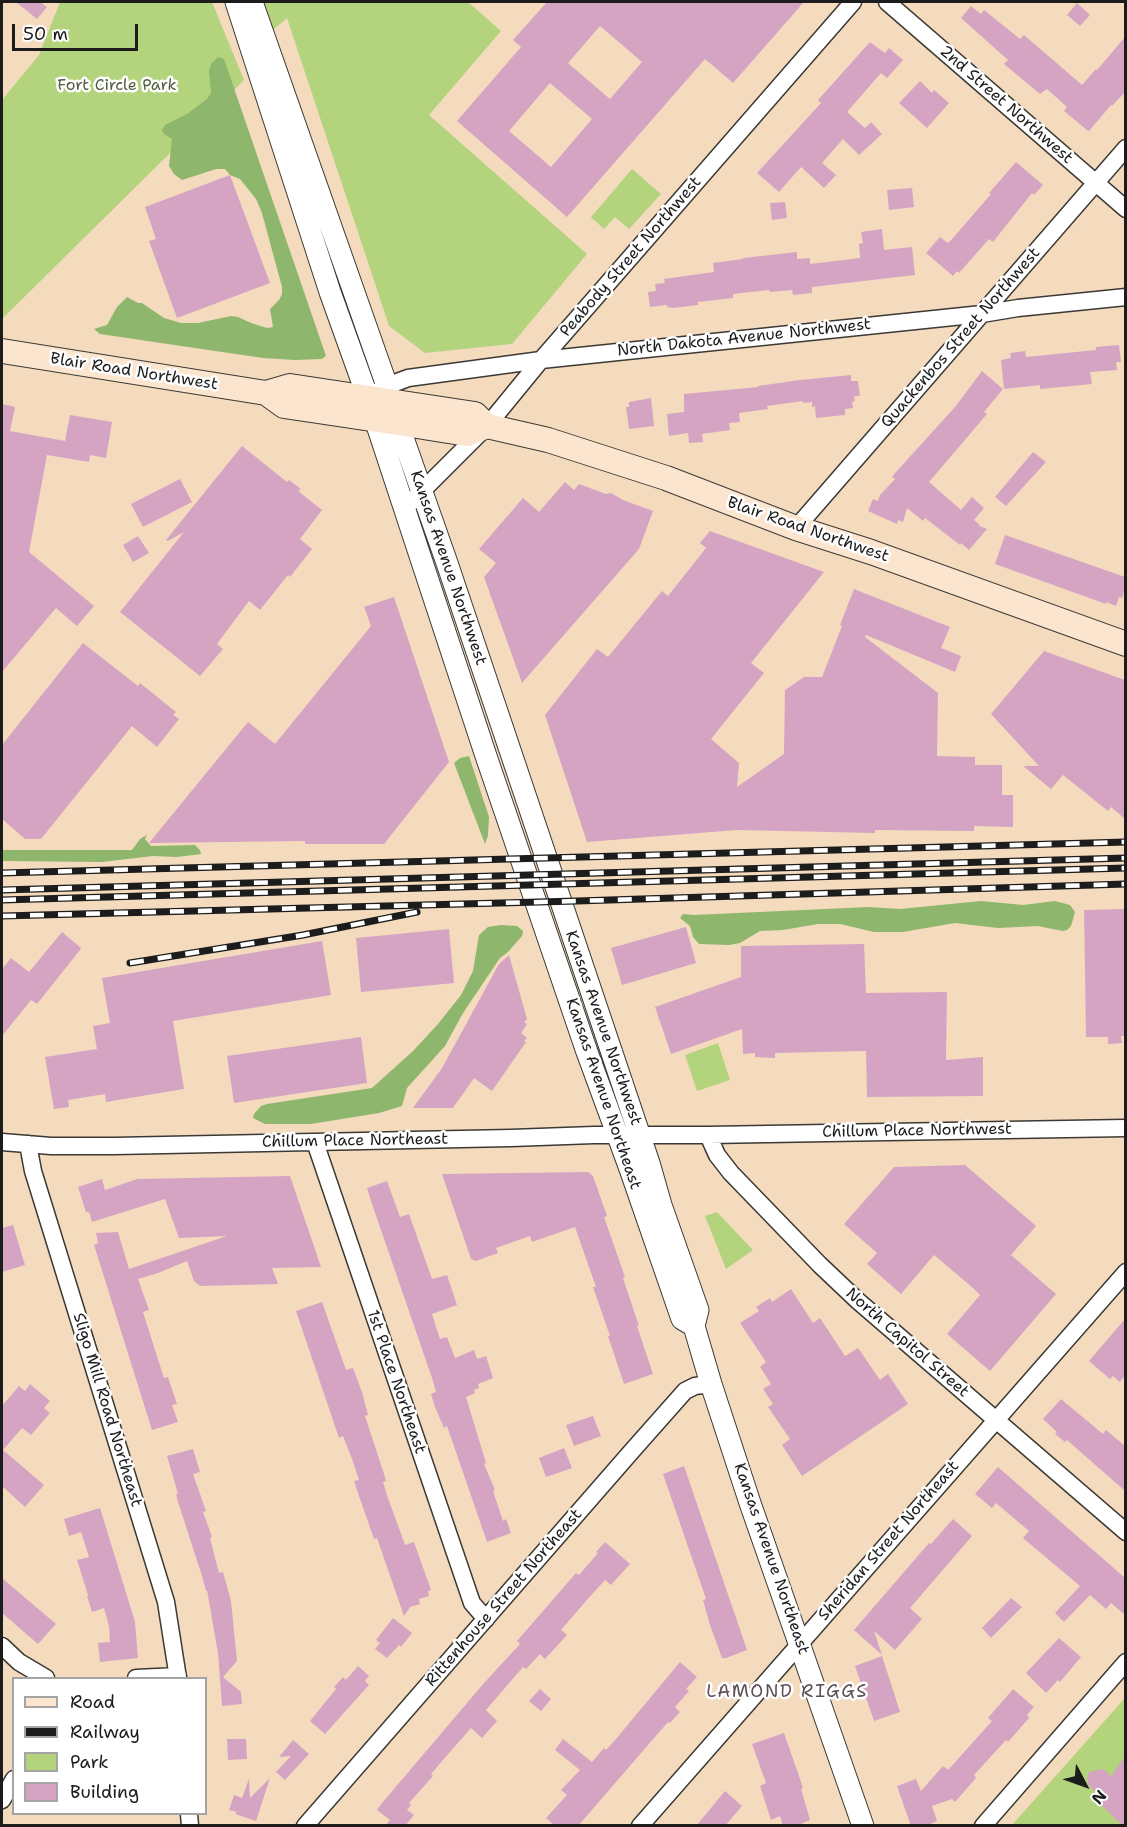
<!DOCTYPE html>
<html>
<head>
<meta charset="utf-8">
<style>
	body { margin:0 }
	#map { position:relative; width:1127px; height:1827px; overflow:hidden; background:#f4dbbe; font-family:"Shantell Sans",sans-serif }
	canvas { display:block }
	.frame { position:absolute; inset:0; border:3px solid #1c1c1c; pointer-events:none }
	.legend { position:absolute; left:12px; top:1677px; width:195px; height:138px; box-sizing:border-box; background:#fff; border:2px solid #a4a4a4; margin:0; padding:8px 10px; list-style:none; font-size:18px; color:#1c1c1c }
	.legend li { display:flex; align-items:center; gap:12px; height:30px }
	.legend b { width:30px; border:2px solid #a4a4a4 }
	.north { position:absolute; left:1055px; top:1755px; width:60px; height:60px; -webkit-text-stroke:4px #fff; paint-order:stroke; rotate:131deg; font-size:16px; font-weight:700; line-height:24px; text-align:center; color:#1c1c1c }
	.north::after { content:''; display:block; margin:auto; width:21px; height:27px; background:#1c1c1c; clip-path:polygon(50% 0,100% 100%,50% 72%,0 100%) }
	.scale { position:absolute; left:12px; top:24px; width:126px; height:27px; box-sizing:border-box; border:3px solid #1c1c1c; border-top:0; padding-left:8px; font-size:18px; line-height:21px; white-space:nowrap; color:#1c1c1c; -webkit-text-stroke:4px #fff; paint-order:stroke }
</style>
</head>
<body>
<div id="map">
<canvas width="1127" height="1827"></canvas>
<div class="frame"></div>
<ul class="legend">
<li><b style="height:8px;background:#fbe5cf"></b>Road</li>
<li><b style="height:8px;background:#1c1c1c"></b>Railway</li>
<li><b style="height:16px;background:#b3d47c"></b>Park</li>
<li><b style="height:16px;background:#d5a4c3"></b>Building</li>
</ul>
<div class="north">N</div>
<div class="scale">50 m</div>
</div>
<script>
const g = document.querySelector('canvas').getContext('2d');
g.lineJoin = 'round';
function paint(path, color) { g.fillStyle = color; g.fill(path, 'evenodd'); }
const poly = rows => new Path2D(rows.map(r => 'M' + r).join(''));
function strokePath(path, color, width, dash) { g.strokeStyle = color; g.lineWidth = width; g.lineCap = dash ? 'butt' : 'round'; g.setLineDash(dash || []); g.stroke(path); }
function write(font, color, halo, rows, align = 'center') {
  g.font = font + ' "Shantell Sans",sans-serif'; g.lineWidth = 5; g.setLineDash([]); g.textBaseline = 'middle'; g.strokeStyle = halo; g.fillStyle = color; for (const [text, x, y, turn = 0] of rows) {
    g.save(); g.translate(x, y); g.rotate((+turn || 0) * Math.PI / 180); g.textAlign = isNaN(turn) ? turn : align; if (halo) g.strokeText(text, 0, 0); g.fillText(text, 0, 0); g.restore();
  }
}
const green = poly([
	[60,2,212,2,244,80,2,319,2,100,39,55],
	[262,2,468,2,501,31,429,115,587,254,512,344,425,353,389,326,287,18,272,31],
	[632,169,661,194,629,229,615,217,604,229,591,217],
	[718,1043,730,1080,697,1091,685,1055],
	[717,1212,753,1250,726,1269,705,1216],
	[1125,1698,1125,1825,1012,1825]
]);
const forest = poly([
	[218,57,224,59,326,356,322,359,294,360,263,358,100,334,94,329,107,325,117,307,127,297,138,303,142,303,164,318,181,323,198,323,231,316,238,317,251,323,267,328,273,327,270,309,279,300,282,294,282,287,262,213,256,199,240,179,230,175,225,169,216,169,182,180,174,174,169,166,172,139,164,134,162,130,165,125,187,114,207,99,211,93,209,71,211,64],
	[469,756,489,817,488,836,485,844,454,763,460,758],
	[147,835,145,839,151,846,195,845,200,850,201,854,177,857,153,856,102,862,2,861,2,850,132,850,140,839],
	[981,901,1023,905,1055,901,1070,905,1075,912,1071,926,1067,930,1063,931,1038,926,998,928,955,923,903,932,874,932,840,924,818,924,783,930,760,931,740,943,729,945,699,944,693,937,690,926,680,918,683,914,693,915,869,907,900,909],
	[501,925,517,926,523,931,522,936,508,952,500,958,463,1013,445,1046,407,1088,402,1106,379,1113,311,1124,265,1124,253,1118,254,1114,261,1106,267,1104,372,1088,413,1051,438,1024,461,995,473,971,479,935,488,927]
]);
const building = poly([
	[16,2,40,2,47,7,37,19],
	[547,2,804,2,733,83,705,59,567,217,457,121,521,47,513,40],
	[600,26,642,62,610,99,568,63],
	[550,83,592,119,551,167,509,131],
	[1077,3,1090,15,1080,26,1067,15],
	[971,6,981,14,984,10,1020,39,1024,35,1082,85,1096,69,1097,70,1125,37,1125,92,1112,106,1111,105,1089,131,1087,130,1064,111,1067,107,1047,89,1040,94,1004,64,1008,60,961,18],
	[870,42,885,53,889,48,903,60,887,78,881,73,847,112,865,128,871,122,882,134,859,155,843,139,822,163,836,175,824,188,801,167,779,192,757,173,821,103,818,100],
	[920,81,932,93,934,90,949,103,927,128,899,103],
	[1016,162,1043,185,1034,195,1032,193,993,242,989,239,959,273,957,271,953,276,926,253,940,237,948,243,953,238,991,194,989,193],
	[230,175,270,283,177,318,149,241,156,239,145,207],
	[912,188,914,207,889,210,887,190],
	[785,202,787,218,772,220,770,203],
	[882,229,884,250,912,247,915,275,812,287,812,293,793,295,792,290,770,292,769,290,733,294,733,298,698,302,698,305,673,308,667,307,667,305,650,307,648,292,656,291,655,284,665,283,664,279,714,272,713,263,743,259,743,258,797,252,797,259,810,258,810,264,860,258,859,244,863,243,861,232],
	[1119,345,1121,362,1116,362,1117,370,1090,372,1092,384,1040,389,1040,385,1004,389,1001,360,1011,358,1010,353,1025,351,1026,357,1096,350,1096,347],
	[982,371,1003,389,984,412,987,414,929,482,961,510,972,497,984,508,974,520,980,525,979,526,987,529,969,550,961,543,960,545,925,518,923,521,907,508,903,522,898,520,897,524,868,511,873,499,878,501,880,495,895,479,892,477,896,472,955,407],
	[851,375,851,381,858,381,860,396,854,396,855,401,852,402,853,408,845,409,845,415,816,418,815,406,812,407,812,402,803,403,803,401,767,406,768,409,739,413,740,422,729,423,730,430,702,434,703,442,689,443,688,433,669,436,667,414,684,412,684,394,758,387,758,386,800,380],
	[651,398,654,426,629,429,626,407,629,407,629,402],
	[2,404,15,407,10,431,65,441,70,415,112,422,106,458,90,455,89,462,47,455,29,552,94,606,77,626,56,608,2,672],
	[242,446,287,482,289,480,301,489,298,491,322,510,300,539,312,549,290,577,288,575,260,610,249,601,217,644,223,649,200,676,120,612,184,532,168,541,166,540],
	[1033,452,1046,462,1006,506,995,497],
	[180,479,192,502,143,527,131,504],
	[565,482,574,490,579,484,606,494,611,493,623,500,653,511,639,549,522,683,484,577,496,563,479,549,523,498,539,512],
	[710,531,824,572,751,663,764,673,711,739,739,763,737,787,784,754,785,690,804,677,822,677,842,626,840,625,854,589,950,627,941,648,961,656,955,672,866,635,865,637,938,693,937,756,975,757,975,765,1002,765,1002,795,1013,795,1013,827,974,826,974,831,875,830,875,833,737,830,587,842,545,715,597,649,608,657,662,591,668,596,706,548,700,543],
	[1005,535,1125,577,1125,588,1122,598,1119,597,1116,606,1106,602,1106,604,995,564],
	[138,536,149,553,133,562,123,545],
	[394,597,449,762,384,844,305,844,305,841,149,843,248,722,275,744,371,626,364,607],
	[83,643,138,686,140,683,176,712,173,715,179,719,157,747,132,726,41,839,25,839,2,819,2,745],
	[1044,651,1125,680,1125,819,1111,807,1108,811,1063,775,1051,789,1023,766,1039,766,991,714],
	[1125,909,1125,1036,1121,1036,1122,1043,1108,1044,1108,1037,1086,1037,1084,910],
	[686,927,696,963,622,985,611,948],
	[449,929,454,983,361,992,356,938],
	[62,932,81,948,80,950,37,1004,31,1000,2,1036,2,969,11,958,29,972],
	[322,941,331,995,173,1021,184,1089,106,1102,105,1094,68,1100,69,1107,54,1109,45,1057,97,1049,93,1026,110,1023,102,978],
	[864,944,866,993,947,992,946,1060,983,1057,983,1096,867,1097,866,1051,775,1053,775,1058,755,1057,755,1053,743,1054,742,1029,671,1054,655,1007,741,977,741,946],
	[509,955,527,1019,524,1022,527,1024,521,1033,527,1038,524,1041,526,1042,492,1091,474,1078,453,1108,413,1108,442,1068,499,964],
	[361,1037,367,1083,234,1103,227,1056],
	[965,1165,1036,1226,1011,1255,1056,1294,990,1371,947,1334,980,1295,973,1288,934,1255,901,1294,867,1264,877,1253,844,1224,894,1167],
	[588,1172,593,1176,607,1216,604,1217,625,1277,623,1278,639,1326,637,1326,653,1374,624,1384,608,1336,610,1336,593,1287,596,1287,575,1227,532,1242,530,1236,496,1248,498,1253,476,1261,471,1259,442,1174],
	[290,1176,321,1267,272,1268,278,1284,200,1286,194,1281,187,1261,158,1273,138,1279,149,1310,143,1312,164,1378,168,1377,177,1404,172,1405,178,1422,152,1430,94,1245,98,1243,96,1233,118,1232,129,1269,227,1236,179,1238,165,1199,92,1222,89,1212,86,1212,78,1187,102,1179,105,1190,137,1179],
	[387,1181,400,1217,409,1214,432,1279,447,1275,457,1305,432,1314,440,1339,447,1337,455,1358,474,1350,477,1359,486,1356,493,1378,478,1384,479,1388,474,1390,475,1393,466,1397,486,1463,484,1464,495,1490,493,1491,503,1521,506,1519,511,1533,487,1542,447,1426,444,1428,435,1407,431,1394,436,1392,432,1378,371,1201,367,1188],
	[13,1225,25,1265,2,1272,2,1228],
	[791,1289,813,1323,820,1318,845,1356,858,1348,880,1380,888,1374,908,1404,802,1476,782,1445,790,1439,768,1407,773,1404,763,1389,771,1384,760,1367,766,1362,740,1323,759,1311,756,1307,770,1298,772,1302],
	[322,1302,346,1370,353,1368,362,1392,368,1415,365,1416,384,1474,386,1481,383,1482,388,1498,405,1545,414,1542,431,1590,428,1591,429,1596,419,1599,420,1604,410,1607,404,1616,377,1538,374,1539,359,1496,354,1481,359,1480,352,1459,343,1436,339,1438,296,1311],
	[1125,1319,1125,1375,1120,1382,1113,1376,1110,1379,1089,1361],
	[30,1384,50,1401,44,1408,50,1413,31,1435,22,1428,3,1450,44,1485,25,1507,2,1486,2,1406,19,1386,25,1391],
	[1061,1399,1103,1434,1106,1430,1125,1446,1125,1491,1067,1440,1065,1442,1055,1434,1057,1432,1043,1419],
	[593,1416,601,1436,574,1446,566,1425],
	[564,1448,572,1468,546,1477,539,1458],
	[193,1449,200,1472,193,1474,206,1511,203,1512,212,1537,210,1538,219,1573,223,1572,231,1601,237,1661,223,1677,241,1692,242,1704,222,1706,218,1653,207,1590,206,1591,202,1576,178,1502,176,1494,178,1494,167,1456],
	[684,1466,747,1650,726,1658,722,1658,710,1625,703,1600,706,1599,663,1474],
	[998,1467,1125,1578,1125,1615,1111,1603,1106,1609,1090,1595,1064,1622,1055,1613,1080,1586,1023,1538,1029,1531,996,1503,992,1508,975,1494],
	[100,1508,135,1622,138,1658,100,1662,98,1643,110,1642,109,1626,104,1608,92,1612,87,1596,88,1595,77,1560,89,1557,81,1532,69,1536,64,1519],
	[953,1519,972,1536,910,1608,922,1619,895,1650,874,1631,882,1655,854,1630,929,1543,931,1544],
	[605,1542,630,1564,611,1585,605,1580,586,1601,561,1630,567,1635,545,1659,540,1654,526,1669,523,1667,486,1710,497,1721,482,1738,471,1728,450,1752,431,1774,433,1776,409,1803,411,1805,407,1810,414,1815,405,1826,385,1826,390,1820,377,1810,382,1803,484,1683,520,1644,517,1641,576,1573,579,1575,598,1553,596,1552],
	[2,1578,56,1624,38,1644,2,1613],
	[1011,1598,1022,1607,991,1638,982,1628],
	[393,1618,412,1633,401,1647,399,1645,387,1658,375,1649,380,1643,376,1640],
	[1059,1638,1081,1657,1060,1682,1058,1680,1046,1693,1026,1673],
	[882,1656,900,1712,874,1721,855,1666],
	[680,1662,697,1677,686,1689,689,1691,675,1707,680,1712,670,1723,668,1722,578,1826,555,1826,546,1818,567,1795,561,1790,580,1770,555,1750,563,1739,592,1762,604,1748,606,1750,616,1739],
	[358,1666,369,1676,365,1681,369,1685,325,1734,310,1721,336,1689,334,1687,343,1677,346,1680],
	[540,1689,551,1699,541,1711,529,1701],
	[1013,1689,1034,1707,1027,1715,1029,1718,1008,1742,1006,1740,974,1775,976,1778,955,1802,952,1799,932,1806,937,1821,926,1826,911,1826,897,1786,916,1779,921,1791,943,1766,948,1770,992,1721,988,1718],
	[784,1733,799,1776,803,1788,801,1789,810,1820,796,1826,783,1826,780,1816,771,1820,760,1786,766,1783,752,1744],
	[227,1739,246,1739,247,1759,228,1760],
	[293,1740,309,1754,285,1780,276,1772,291,1756,279,1757],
	[1125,1756,1125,1826,1123,1826,1096,1800,1100,1795,1090,1787,1087,1779,1089,1772,1103,1769,1111,1776],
	[270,1778,256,1821,235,1814,237,1812,229,1810,234,1795,242,1798,249,1779,250,1798],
	[725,1791,742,1806,725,1826,696,1826]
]);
const minor = poly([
	[887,2,1126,209],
	[378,391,387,386,408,378,541,360,982,314,1018,308,1126,297],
	[404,509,487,426,541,360,853,2],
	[796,528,1126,148],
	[708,1135,717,1155,731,1173,820,1265,858,1301,1126,1532],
	[2,1142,51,1146,115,1146,511,1138,594,1135,708,1135,1126,1128],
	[315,1142,472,1603,486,1619],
	[28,1144,33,1171,166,1602,178,1678],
	[2,1646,19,1662,46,1678],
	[136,1678,178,1676],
	[2,1800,14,1779],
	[189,1814,190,1826],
	[305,1826,631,1452,685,1391,695,1386,711,1384],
	[640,1826,1126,1272],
	[983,1826,1126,1662]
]);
const tertiary = poly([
	[236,2,330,292,368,398,486,756,587,1052,630,1169,682,1319,694,1326],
	[252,2,387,386,390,401,447,563,649,1163,661,1205,698,1310,694,1326,711,1384,750,1503,863,1826]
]);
const secondary = poly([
	[2,351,266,393,284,406,398,423,467,434,487,426],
	[266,393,290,386,475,414,487,426,548,440,666,478,796,528,871,552,1126,644]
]);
const rail = poly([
	[2,873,1126,842],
	[2,890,1126,858],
	[2,900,1126,868],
	[2,916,577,901,1126,884],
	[130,963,303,935,417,912]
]);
const parkNames = [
	["Fort Circle Park",117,86]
];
const streetNames = [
	["2nd Street Northwest",1006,105,41],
	["Peabody Street Northwest",631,257,-49],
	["North Dakota Avenue Northwest",744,338,-6],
	["Quackenbos Street Northwest",961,338,-49],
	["Blair Road Northwest",134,372,9],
	["Blair Road Northwest",808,530,19],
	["Kansas Avenue Northwest",448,568,71],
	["Kansas Avenue Northwest",603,1028,71],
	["Kansas Avenue Northeast",603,1094,71],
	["Chillum Place Northwest",917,1131,-1],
	["Chillum Place Northeast",355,1141,-1],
	["North Capitol Street",907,1343,41],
	["1st Place Northeast",396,1382,71],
	["Sligo Mill Road Northeast",107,1410,73],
	["Sheridan Street Northeast",889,1541,-49],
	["Kansas Avenue Northeast",771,1559,71],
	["Rittenhouse Street Northeast",504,1598,-49]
];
const neighbourhoodNames = [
	["LAMOND RIGGS",787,1692]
];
paint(green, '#b3d47c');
paint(forest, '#8eb66c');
paint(building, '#d5a4c3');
strokePath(minor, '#3c3934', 19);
strokePath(tertiary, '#3c3934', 23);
strokePath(secondary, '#3c3934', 26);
strokePath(minor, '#fff', 16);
strokePath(tertiary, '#fff', 21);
strokePath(secondary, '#fbe5cf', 24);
strokePath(rail, '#1c1c1c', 7);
strokePath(rail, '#fff', 4.5, [14]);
write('16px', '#515c3e', '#fff', parkNames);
write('16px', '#1c1c1c', '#fff', streetNames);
g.letterSpacing = '1.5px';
write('18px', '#5d4c56', '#fff', neighbourhoodNames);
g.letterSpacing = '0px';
</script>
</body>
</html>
